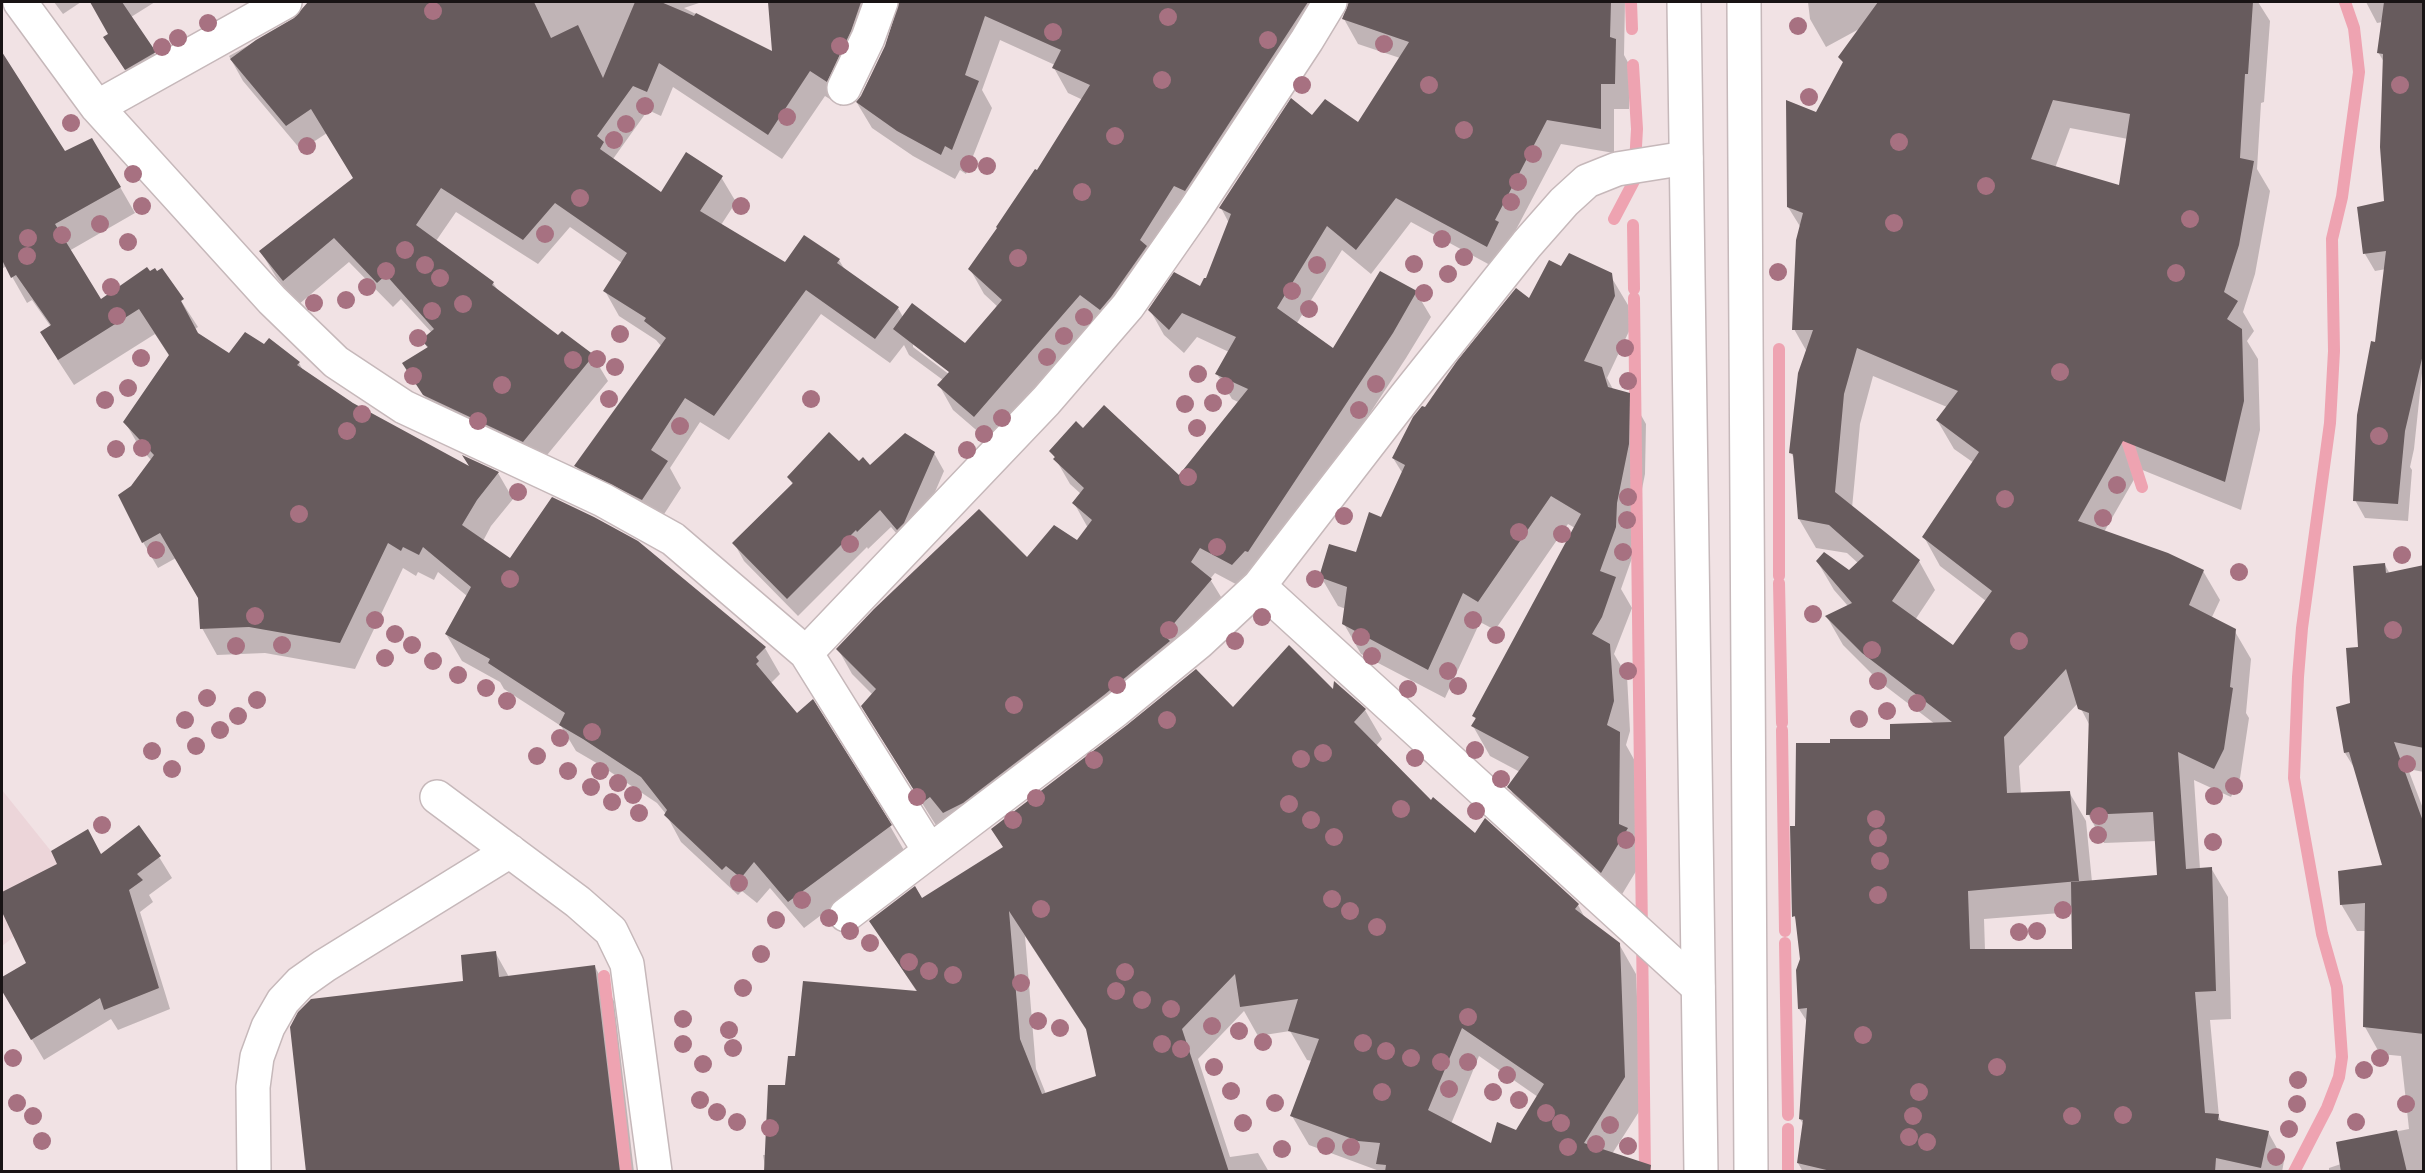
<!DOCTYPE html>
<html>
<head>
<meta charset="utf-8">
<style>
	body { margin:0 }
	#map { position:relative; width:2425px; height:1173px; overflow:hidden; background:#f1e2e4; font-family:"Fira Sans Condensed",sans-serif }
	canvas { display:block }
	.frame { position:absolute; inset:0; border:3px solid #181314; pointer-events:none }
</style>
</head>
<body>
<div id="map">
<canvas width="2425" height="1173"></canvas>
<div class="frame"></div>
</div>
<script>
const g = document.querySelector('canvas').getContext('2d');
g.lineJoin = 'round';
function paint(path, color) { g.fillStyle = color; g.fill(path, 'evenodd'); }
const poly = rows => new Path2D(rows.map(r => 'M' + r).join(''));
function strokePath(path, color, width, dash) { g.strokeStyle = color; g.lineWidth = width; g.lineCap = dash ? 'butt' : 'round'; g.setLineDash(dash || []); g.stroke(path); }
const built = poly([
	[2,790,79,886,2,946]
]);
const shadow = poly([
	[54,2,81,2,63,14],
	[92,2,155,2,131,17,165,70,136,86,115,54,110,35],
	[314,2,702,2,684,8,773,53,769,2,1625,2,1624,55,1630,66,1629,109,1614,109,1614,153,1561,144,1509,243,1501,271,1411,222,1371,274,1342,250,1297,323,1334,350,1416,292,1431,317,1406,358,1263,577,1247,590,1215,573,1210,579,1226,605,937,827,877,731,873,695,852,674,838,649,1028,559,1078,542,1088,528,1074,503,1081,494,1070,484,1051,451,1083,430,1179,477,1240,403,1232,399,1217,374,1229,352,1197,337,1184,353,1164,335,1150,310,1201,288,1207,280,1229,223,1221,208,1312,117,1358,124,1400,58,1358,44,1344,19,1348,7,1335,11,1114,334,1094,319,989,441,953,410,939,385,943,380,909,355,904,345,890,363,821,314,729,440,700,422,670,468,681,488,657,525,591,491,576,466,662,347,656,340,619,316,605,291,622,263,570,227,538,264,456,212,436,241,493,283,499,292,558,337,593,356,608,381,538,466,439,420,404,363,428,349,423,340,432,333,401,299,393,307,349,262,298,305,276,277,261,252,355,178,327,133,301,150,243,81,229,56,295,20,304,7],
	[893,8,900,9,886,47,857,103,872,128,913,156,955,179,960,170,966,174,992,108,982,90,1000,40,1055,65,1054,68,1068,93,1083,100,1038,172,970,269,984,294,998,307,965,345,903,317,898,308,845,270,839,260,785,264,721,225,736,202,721,177,661,194,613,159,648,110,661,116,673,87,782,159,825,96,841,106,864,56],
	[913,343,956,375,954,378,913,347],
	[1808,2,2258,2,2270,21,2264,102,2261,103,2257,169,2270,191,2255,274,2243,312,2254,331,2247,341,2258,359,2260,430,2241,510,2140,469,2104,532,2203,571,2220,600,2212,617,2234,630,2251,659,2246,713,2249,718,2240,778,2231,797,2194,780,2200,869,2211,868,2228,897,2231,1019,2210,1020,2219,1117,2222,1123,2268,1132,2284,1161,2282,1172,1803,1172,1798,1163,1804,1125,1800,1119,1808,1023,1799,1009,1801,959,1798,923,1794,916,1797,828,1892,740,1935,724,1880,682,1843,645,1827,617,1848,606,1834,590,1817,561,1849,572,1858,563,1847,553,1816,548,1799,519,1795,460,1791,453,1807,352,1794,329,1801,228,1788,207,1817,114,1844,64,1840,57,1861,28,1826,47,1810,19],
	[2070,128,2128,139,2120,187,2055,168],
	[1873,376,1947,407,1937,420,1954,449,1974,463,1924,537,1940,566,1986,601,1953,647,1915,620,1935,590,1919,561,1852,508,1860,424],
	[2078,703,2090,726,2088,814,2104,843,2157,841,2159,876,2092,882,2086,821,2069,792,2021,794,2019,766],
	[2073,912,2074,950,1985,950,1984,919],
	[2366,2,2424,2,2424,354,2414,449,2410,467,2412,470,2408,521,2365,518,2355,500,2386,269,2375,271,2365,254,2385,203,2384,62,2378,52,2383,22,2377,23],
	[2,70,64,153,120,187,135,213,69,251,100,302,150,273,156,273,161,270,198,327,195,329,199,335,229,355,265,346,299,363,304,372,352,404,472,469,498,473,513,499,491,526,483,541,510,560,637,542,765,648,780,674,770,684,890,826,905,852,804,928,770,888,757,903,742,891,738,895,681,842,666,814,657,803,600,765,576,751,561,726,504,689,500,682,462,661,446,634,467,596,438,572,434,580,418,572,416,576,403,568,355,669,265,653,217,655,202,628,200,598,176,558,158,568,143,542,132,487,152,461,140,448,125,422,170,357,155,334,74,385,57,359,51,327,32,300,27,303,6,266,2,269],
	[1562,268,1610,275,1628,305,1631,327,1607,378,1614,391,1629,394,1646,424,1645,474,1633,534,1632,558,1621,589,1632,608,1614,654,1627,676,1630,731,1626,745,1636,763,1635,844,1644,858,1618,901,1526,817,1509,787,1520,772,1490,756,1473,726,1476,720,1474,716,1575,528,1568,524,1495,630,1480,622,1445,698,1361,654,1344,624,1346,609,1338,606,1321,577,1357,554,1382,519,1403,474,1393,458,1425,410],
	[934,453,944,471,914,541,908,547,891,527,868,549,867,547,798,616,744,561,734,543,793,485,789,478,859,463,870,467],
	[2385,565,2390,574,2424,566,2424,772,2408,769,2424,811,2424,1172,2329,1172,2329,1168,2341,1164,2338,1143,2409,1129,2401,1056,2380,1054,2365,1027,2366,931,2357,931,2341,904,2384,866,2358,774,2345,753,2359,649],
	[1334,692,1365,710,1382,739,1376,746,1431,802,1475,835,1578,905,1586,920,1619,944,1636,974,1642,1107,1612,1154,1625,1172,1382,1172,1309,1145,1292,1116,1312,1061,1307,1060,1290,1031,1258,1036,1244,1011,1198,1059,1230,1157,1258,1153,1269,1172,766,1172,763,1155,766,1155,796,1058,917,992,871,921,922,901,1004,848,993,829,1233,709],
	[1025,936,1089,1034,1098,1077,1046,1094,1036,1069],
	[1479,1056,1538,1097,1516,1132,1492,1145,1451,1124],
	[102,856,159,857,172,878,149,895,153,902,140,912,170,1009,118,1030,111,1019,44,1060,2,989,2,979,28,964,2,908,2,894,58,865],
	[495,952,509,977,595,967,614,1001,634,1172,308,1172,465,982]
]);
const stream = poly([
	[1631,2,1632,29],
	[1614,219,1634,181,1637,129,1633,65],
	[1633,225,1634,289],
	[1634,298,1645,1172],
	[2123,428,2142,487],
	[1779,576,1779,349],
	[1779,583,1782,723],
	[1782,730,1785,931],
	[1785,943,1788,1115],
	[604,976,626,1172],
	[1788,1129,1788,1172],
	[2294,1172,2327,1108,2339,1077,2342,1057,2337,987,2322,934,2294,778,2298,677,2302,628,2330,423,2334,351,2332,239,2342,197,2359,72,2354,28,2345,2]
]);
const building = poly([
	[90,2,122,2,156,52,125,70,103,37,108,34],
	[308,2,534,2,551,38,578,25,603,78,635,2,661,2,694,16,696,13,772,51,768,2,861,2,851,31,827,82,810,71,768,135,659,63,647,92,633,86,597,136,604,142,600,149,661,192,686,152,723,176,700,211,785,262,804,235,840,259,837,263,899,307,875,339,806,290,714,416,685,398,651,450,668,461,642,500,574,466,666,338,644,321,646,318,603,291,627,253,555,203,523,240,441,188,416,225,494,282,492,285,558,335,562,331,594,355,523,442,423,395,402,363,428,347,421,340,434,329,386,275,377,283,334,238,283,281,259,251,353,178,311,109,286,126,230,59,256,40,294,18],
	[899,2,1308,2,1185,191,1174,186,1140,240,1147,246,1111,297,1100,310,1080,295,974,417,937,385,949,372,893,329,912,303,965,343,1002,300,968,269,997,228,996,227,1035,169,1037,170,1090,85,1052,68,1061,50,985,16,965,75,979,81,952,150,945,146,941,155,897,131,856,102,861,96,885,46],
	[1349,2,1611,2,1610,37,1616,39,1615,84,1601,84,1601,129,1547,120,1495,220,1499,222,1487,247,1396,198,1356,250,1327,226,1277,308,1333,348,1380,271,1417,291,1393,333,1248,552,1245,551,1232,565,1200,548,1191,562,1212,579,1164,635,1170,641,1104,695,963,803,943,813,930,797,922,803,861,706,876,689,836,649,874,609,979,509,1027,557,1054,525,1077,540,1092,520,1072,503,1084,488,1053,459,1055,457,1049,451,1076,421,1083,428,1104,405,1179,475,1248,389,1215,374,1236,337,1182,313,1169,330,1148,310,1174,272,1200,286,1204,278,1206,278,1231,214,1219,208,1291,98,1312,115,1325,99,1358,122,1409,42,1342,19],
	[1878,2,2253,2,2248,74,2245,74,2240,158,2254,161,2239,245,2224,292,2238,301,2227,319,2242,329,2244,401,2225,482,2123,441,2078,521,2168,553,2204,570,2189,605,2236,629,2230,687,2233,688,2224,749,2214,769,2178,752,2186,869,2212,867,2216,991,2195,992,2205,1113,2219,1114,2218,1120,2269,1131,2261,1168,2216,1158,2215,1172,1835,1172,1797,1163,1803,1120,1799,1119,1807,1008,1798,1009,1796,970,1800,959,1795,916,1792,917,1790,826,1795,826,1796,743,1830,743,1830,739,1890,739,1890,724,1952,722,1862,653,1825,616,1852,603,1816,561,1824,552,1849,570,1864,556,1829,525,1798,519,1793,454,1789,453,1798,373,1813,330,1792,330,1796,240,1803,213,1787,207,1786,100,1816,112,1843,62,1838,57],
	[2053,100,2130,114,2119,185,2031,159],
	[1857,348,1958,391,1936,420,1979,452,1922,537,1992,591,1953,645,1892,601,1920,560,1835,492,1844,394],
	[2066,669,2078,709,2089,713,2086,815,2153,812,2157,875,2071,882,2072,949,1970,949,1968,891,2079,881,2070,791,2007,793,2004,737],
	[2384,2,2424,2,2424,350,2405,431,2398,504,2353,501,2357,415,2371,341,2375,342,2386,251,2363,254,2357,207,2384,201,2380,147,2383,54,2377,53],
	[2,52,65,151,92,138,121,187,55,224,101,299,147,267,150,271,155,268,157,271,162,268,184,299,181,301,198,333,229,353,245,332,264,344,269,338,300,362,297,365,353,403,469,466,462,455,499,472,477,500,462,525,510,558,552,497,594,517,638,541,766,647,756,657,759,661,756,664,797,713,813,699,892,825,788,902,754,862,741,878,726,866,722,870,664,815,667,810,641,777,583,739,559,725,565,713,488,663,490,659,445,634,471,587,423,547,419,555,403,547,401,551,388,543,340,643,249,627,200,629,198,598,160,533,142,543,118,495,131,486,154,455,123,422,169,355,139,309,58,360,40,332,51,325,16,275,11,278,2,260],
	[1569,253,1612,273,1615,296,1584,361,1602,367,1608,387,1630,393,1629,444,1617,503,1616,527,1600,571,1616,577,1602,617,1592,634,1610,644,1614,701,1607,725,1620,732,1619,824,1628,828,1601,873,1507,787,1529,757,1471,726,1476,718,1472,716,1581,514,1551,496,1478,602,1463,593,1428,670,1342,624,1347,587,1319,577,1329,544,1356,552,1369,512,1381,517,1405,465,1392,458,1413,417,1422,406,1425,407,1457,361,1516,288,1529,298,1549,260,1561,266],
	[829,432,859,461,863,457,870,465,905,433,935,452,904,523,897,530,880,510,857,532,856,530,787,599,732,543,793,483,787,477],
	[2385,563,2386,573,2424,565,2424,748,2394,742,2424,824,2424,1034,2363,1027,2365,903,2340,905,2338,871,2382,865,2349,752,2344,753,2336,707,2350,703,2346,648,2358,647,2353,566],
	[1289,645,1333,689,1334,681,1366,709,1354,722,1431,800,1433,797,1475,833,1485,818,1579,904,1575,909,1620,943,1625,1077,1584,1143,1651,1165,1650,1172,1385,1172,1386,1165,1376,1164,1380,1143,1358,1141,1290,1116,1319,1039,1288,1031,1298,999,1240,1007,1235,974,1182,1029,1229,1172,764,1172,768,1085,785,1085,788,1056,795,1056,803,981,917,991,869,921,915,886,922,898,1003,847,991,829,1127,725,1196,669,1233,707],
	[1009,911,1086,1029,1096,1076,1042,1094,1020,1039],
	[1462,1028,1544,1084,1516,1130,1497,1122,1491,1143,1428,1110],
	[139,825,161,856,137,874,143,880,129,890,159,988,104,1010,100,998,31,1040,2,991,2,977,26,963,2,912,2,892,57,864,51,851,88,829,101,854],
	[496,951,499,977,595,965,620,1172,306,1172,290,1027,298,1012,311,999,463,981,461,955],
	[2397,1130,2407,1172,2341,1172,2336,1142]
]);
const minor = poly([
	[20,2,97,107,272,300,336,362,404,407,603,500,673,539,806,653,929,850],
	[844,88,868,38,881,2],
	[97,107,285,2],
	[1259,586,1698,987],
	[806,653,1046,401,1128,306,1193,213,1307,40,1330,2],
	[437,797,578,902,611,931,627,964,655,1172],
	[846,915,1116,710,1199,642,1259,586,1405,397,1527,244,1564,202,1587,181,1617,169,1686,158],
	[254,1172,253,1087,257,1057,268,1027,283,1001,300,983,324,966,510,851]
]);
const major = poly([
	[1684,2,1701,1172],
	[1744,2,1751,1172]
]);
const trees = [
	[433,11],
	[1168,17],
	[208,23],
	[1798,26],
	[1053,32],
	[178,38],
	[1268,40],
	[1384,44],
	[840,46],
	[162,47],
	[1162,80],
	[1302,85],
	[1429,85],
	[2400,85],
	[1809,97],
	[645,106],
	[787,117],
	[71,123],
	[626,124],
	[1464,130],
	[1115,136],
	[614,140],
	[1899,142],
	[307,146],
	[1533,154],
	[969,164],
	[987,166],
	[133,174],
	[1518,182],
	[1986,186],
	[1082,192],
	[580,198],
	[1511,202],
	[142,206],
	[741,206],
	[2190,219],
	[1894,223],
	[100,224],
	[545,234],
	[62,235],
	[28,238],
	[1442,239],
	[128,242],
	[405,250],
	[27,256],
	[1464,257],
	[1018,258],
	[1414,264],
	[425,265],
	[1317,265],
	[386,271],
	[1778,272],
	[2176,273],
	[1448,274],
	[440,278],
	[111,287],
	[367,287],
	[1292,291],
	[1424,293],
	[346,300],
	[314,303],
	[463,304],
	[1309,309],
	[432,311],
	[117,316],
	[1084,317],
	[620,334],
	[1064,336],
	[418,338],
	[1625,348],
	[1047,357],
	[141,358],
	[597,359],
	[573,360],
	[615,367],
	[2060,372],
	[1198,374],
	[413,376],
	[1628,381],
	[1376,384],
	[502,385],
	[1225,386],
	[128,388],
	[609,399],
	[811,399],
	[105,400],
	[1213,403],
	[1185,404],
	[1359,410],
	[362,414],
	[1002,418],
	[478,421],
	[680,426],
	[1197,428],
	[347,431],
	[984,434],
	[2379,436],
	[142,448],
	[116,449],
	[967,450],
	[1188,477],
	[2117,485],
	[518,492],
	[1628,497],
	[2005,499],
	[299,514],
	[1344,516],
	[2103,518],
	[1627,520],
	[1519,532],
	[1562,534],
	[850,544],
	[1217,547],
	[156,550],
	[1623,552],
	[2402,555],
	[2239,572],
	[510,579],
	[1315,579],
	[1813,614],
	[255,616],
	[1262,617],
	[375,620],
	[1473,620],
	[1169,630],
	[2393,630],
	[395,634],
	[1496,635],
	[1361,637],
	[1235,641],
	[2019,641],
	[282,645],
	[412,645],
	[236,646],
	[1872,650],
	[1372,656],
	[385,658],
	[433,661],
	[1448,671],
	[1628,671],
	[458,675],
	[1878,681],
	[1117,685],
	[1458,686],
	[486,688],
	[1408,689],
	[207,698],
	[257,700],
	[507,701],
	[1917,703],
	[1014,705],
	[1887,711],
	[238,716],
	[1859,719],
	[185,720],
	[1167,720],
	[220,730],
	[592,732],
	[560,738],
	[196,746],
	[1475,750],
	[152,751],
	[1323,753],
	[537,756],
	[1415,758],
	[1301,759],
	[1094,760],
	[2407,764],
	[172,769],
	[568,771],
	[600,771],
	[1501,779],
	[618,783],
	[2234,786],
	[591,787],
	[633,795],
	[2214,796],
	[917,797],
	[1036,798],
	[612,802],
	[1289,804],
	[1401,809],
	[1476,811],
	[639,813],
	[2099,816],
	[1876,819],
	[1013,820],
	[1311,820],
	[102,825],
	[2098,835],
	[1334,837],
	[1878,838],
	[1626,840],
	[2213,842],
	[1880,861],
	[739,883],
	[1878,895],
	[1332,899],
	[802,900],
	[1041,909],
	[2063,910],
	[1350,911],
	[829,918],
	[776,920],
	[1377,927],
	[850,931],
	[2037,931],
	[2019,932],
	[870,943],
	[761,954],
	[909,962],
	[929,971],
	[1125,972],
	[953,975],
	[1021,983],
	[743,988],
	[1116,991],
	[1142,1000],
	[1171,1009],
	[1468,1017],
	[683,1019],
	[1038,1021],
	[1212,1026],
	[1060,1028],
	[729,1030],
	[1239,1031],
	[1863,1035],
	[1263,1042],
	[1363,1043],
	[683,1044],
	[1162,1044],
	[733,1048],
	[1181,1049],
	[1386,1051],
	[13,1058],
	[1411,1058],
	[2380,1058],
	[1441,1062],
	[1468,1062],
	[703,1064],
	[1214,1067],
	[1997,1067],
	[2364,1070],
	[1507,1075],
	[2298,1080],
	[1449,1089],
	[1231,1091],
	[1382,1092],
	[1493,1092],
	[1919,1092],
	[700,1100],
	[1519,1100],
	[17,1103],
	[1275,1103],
	[2297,1104],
	[2406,1104],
	[717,1112],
	[1546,1113],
	[2123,1115],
	[33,1116],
	[1913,1116],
	[2072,1116],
	[737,1122],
	[2356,1122],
	[1243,1123],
	[1561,1123],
	[1610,1125],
	[770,1128],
	[2289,1129],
	[1909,1137],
	[42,1141],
	[1927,1142],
	[1596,1144],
	[1326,1146],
	[1628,1146],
	[1351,1147],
	[1568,1147],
	[1282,1149],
	[2276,1157]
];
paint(built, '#ecd5d9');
paint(shadow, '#0003');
strokePath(stream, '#eea3b1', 12);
paint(building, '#675b5d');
strokePath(minor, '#c6b8ba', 36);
strokePath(major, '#c6b8ba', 36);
strokePath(minor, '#fff', 33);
strokePath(major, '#fff', 33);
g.fillStyle = '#a77181';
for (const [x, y] of trees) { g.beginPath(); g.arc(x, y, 9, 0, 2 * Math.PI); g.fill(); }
</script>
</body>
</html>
